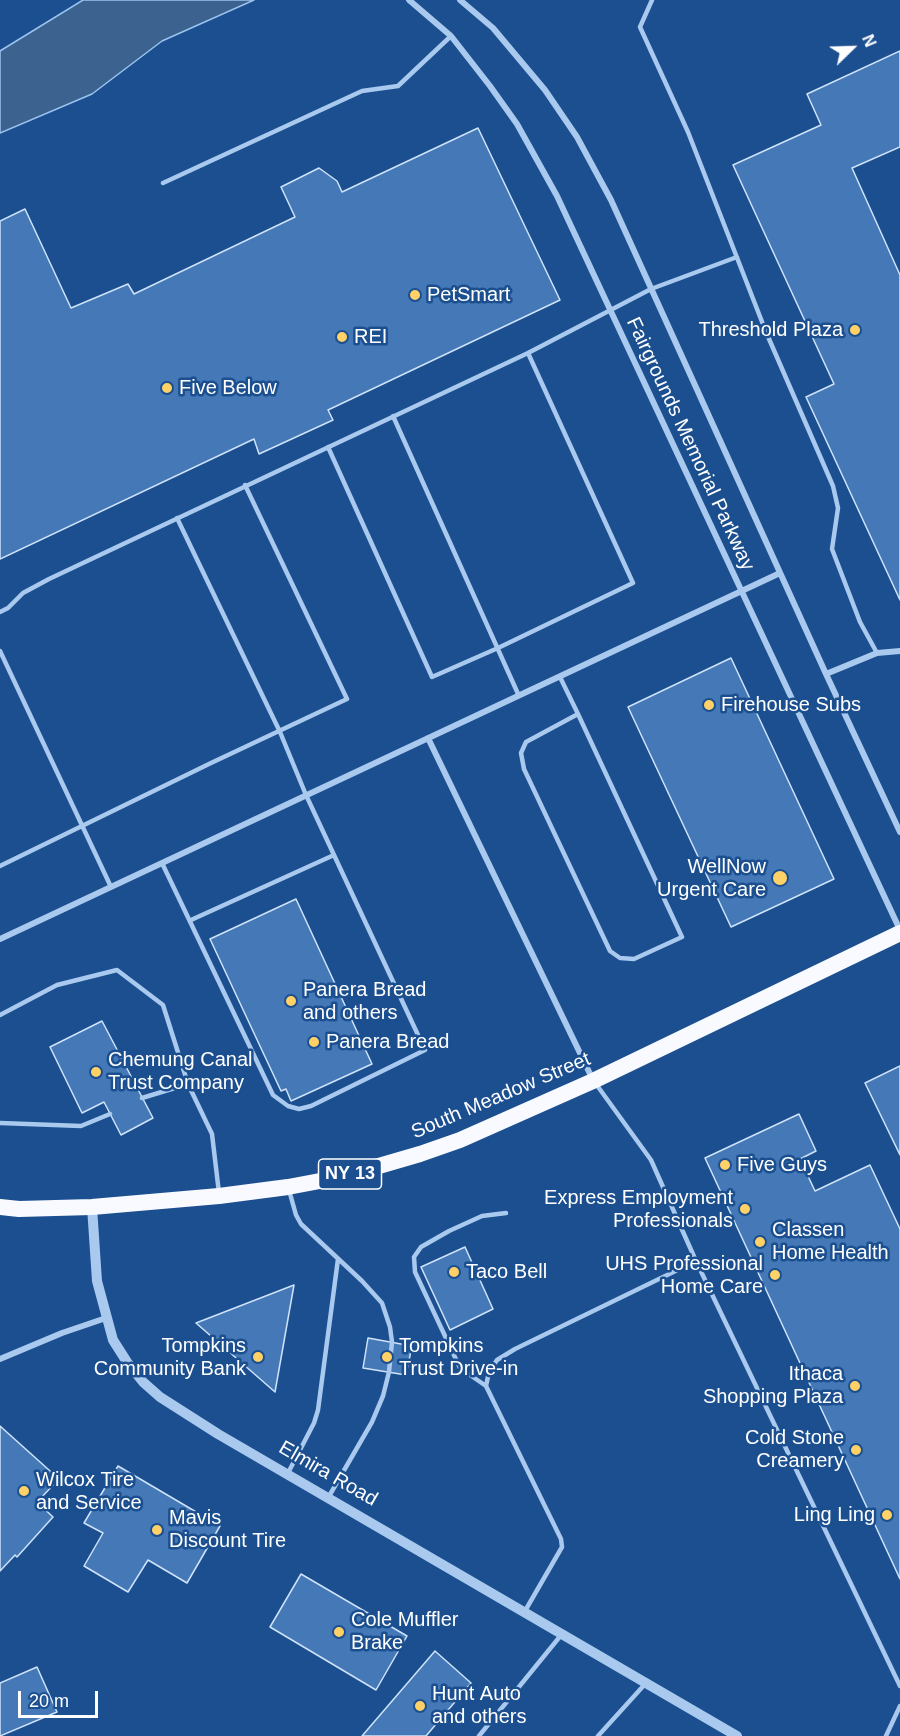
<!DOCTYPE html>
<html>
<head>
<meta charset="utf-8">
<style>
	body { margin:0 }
	#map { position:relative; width:900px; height:1736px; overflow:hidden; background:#1b4f8f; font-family:Arial,sans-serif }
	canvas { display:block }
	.north { position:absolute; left:822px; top:18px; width:60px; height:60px; -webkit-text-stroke:4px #1b4f8f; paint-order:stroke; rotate:67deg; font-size:16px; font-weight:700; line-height:24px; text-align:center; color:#fff }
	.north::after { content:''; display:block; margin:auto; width:21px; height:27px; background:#fff; clip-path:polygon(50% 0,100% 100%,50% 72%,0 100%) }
	.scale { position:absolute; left:18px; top:1691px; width:80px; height:27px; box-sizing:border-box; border:3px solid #fff; border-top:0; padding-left:8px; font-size:18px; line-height:21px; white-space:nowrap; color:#fff; -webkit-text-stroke:4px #1b4f8f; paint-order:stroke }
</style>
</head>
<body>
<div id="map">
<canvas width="900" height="1736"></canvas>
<div class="north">N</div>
<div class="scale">20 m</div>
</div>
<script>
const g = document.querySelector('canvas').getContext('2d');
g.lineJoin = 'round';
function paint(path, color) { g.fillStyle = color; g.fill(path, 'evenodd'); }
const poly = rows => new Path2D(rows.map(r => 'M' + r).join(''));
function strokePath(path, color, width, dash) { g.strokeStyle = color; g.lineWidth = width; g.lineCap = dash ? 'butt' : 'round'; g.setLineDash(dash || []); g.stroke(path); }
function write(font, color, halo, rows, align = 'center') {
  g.font = font + ' Arial,sans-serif'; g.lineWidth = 5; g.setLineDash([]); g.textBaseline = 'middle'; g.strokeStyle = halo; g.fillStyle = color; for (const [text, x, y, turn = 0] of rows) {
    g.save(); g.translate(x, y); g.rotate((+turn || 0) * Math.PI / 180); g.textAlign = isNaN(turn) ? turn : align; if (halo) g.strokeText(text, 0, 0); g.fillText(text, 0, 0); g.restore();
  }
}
const water = poly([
	[83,0,254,0,162,41,92,94,0,133,0,51,83,0]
]);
const building = poly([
	[900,51,900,147,852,168,900,275,900,600,806,397,834,384,733,165,821,125,807,94,900,51],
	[478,128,560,300,328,410,333,420,259,454,254,439,0,559,0,221,25,209,71,308,128,284,134,294,295,217,281,187,319,168,337,181,342,192,478,128],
	[731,658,834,879,731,927,628,707,731,658],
	[296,899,372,1064,291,1101,286,1089,281,1091,210,939,296,899],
	[102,1021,153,1118,121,1135,104,1102,82,1113,50,1047,102,1021],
	[900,1066,900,1155,865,1083,900,1066],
	[799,1114,816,1151,800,1159,815,1191,870,1165,900,1229,900,1579,705,1158,799,1114],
	[465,1247,493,1309,450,1330,421,1267,465,1247],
	[294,1285,275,1392,196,1323,294,1285],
	[368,1338,412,1346,406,1375,363,1368,368,1338],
	[0,1426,59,1479,37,1502,53,1517,17,1557,15,1555,0,1571,0,1426],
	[118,1466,220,1526,187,1583,148,1560,128,1592,84,1566,103,1533,84,1523,118,1466],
	[301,1574,407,1636,376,1690,270,1627,301,1574],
	[435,1651,471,1683,426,1736,362,1736,435,1651],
	[37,1667,57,1712,0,1736,0,1683,37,1667]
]);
const service = poly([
	[652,0,640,27,688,132,766,332,833,486,838,508,832,549,860,622,877,653],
	[163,183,362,91,398,86,451,36],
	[393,416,519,696],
	[328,447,432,677,498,648,633,583,528,353],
	[0,612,8,608,23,593,49,579,528,353,651,289,737,257],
	[0,651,111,887],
	[560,677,578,714,682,937,634,959,620,958,610,951,524,769,521,753,526,742,578,714],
	[162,863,273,1095,288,1106,299,1109,311,1106,425,1050,306,795,280,732,177,518],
	[0,866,211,763,347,699,245,485],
	[191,920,334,855],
	[0,1015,57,985,117,970,163,1005,188,1084],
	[596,1084,651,1160,696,1261,900,1686],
	[142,1098,188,1084,212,1134,219,1193],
	[0,1123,81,1126,110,1114],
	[289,1190,296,1215,301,1224,362,1281,382,1303,390,1327,392,1342,389,1372,383,1396,372,1422,328,1498],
	[486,1386,460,1368,415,1272,414,1257,421,1247,449,1231,482,1216,506,1213],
	[288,1473,314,1423,318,1410,338,1259],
	[525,1611,562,1547,561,1539,486,1386,489,1372,497,1360,515,1349,696,1261],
	[479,1736,562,1634],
	[598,1736,646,1683],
	[886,1736,900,1706]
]);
const minor = poly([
	[409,0,451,36,490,86,517,124,557,196,900,930],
	[460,0,493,28,545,90,577,137,611,200,826,674,900,832],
	[826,674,877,653,900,651],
	[428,738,593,1080],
	[0,939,780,573],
	[0,1359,62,1333,106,1318]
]);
const tertiary = poly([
	[92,1207,97,1281,113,1340,127,1362,143,1382,160,1397,218,1434,737,1736]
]);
const trunk = poly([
	[0,1207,19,1209,92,1207,219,1196,288,1187,341,1177,420,1154,460,1140,593,1081,900,933]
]);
const markers = [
	[415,295,6,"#ffd166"],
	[855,330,6,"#ffd166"],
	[342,337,6,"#ffd166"],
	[167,388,6,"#ffd166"],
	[709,705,6,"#ffd166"],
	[780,878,8,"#ffd166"],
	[291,1001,6,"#ffd166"],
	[314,1042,6,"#ffd166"],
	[96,1072,6,"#ffd166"],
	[725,1165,6,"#ffd166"],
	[745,1209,6,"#ffd166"],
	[760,1242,6,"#ffd166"],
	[454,1272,6,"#ffd166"],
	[775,1275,6,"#ffd166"],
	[258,1357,6,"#ffd166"],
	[387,1357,6,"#ffd166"],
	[855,1386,6,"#ffd166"],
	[856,1450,6,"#ffd166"],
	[24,1491,6,"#ffd166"],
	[887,1515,6,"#ffd166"],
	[157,1530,6,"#ffd166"],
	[339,1632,6,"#ffd166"],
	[420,1706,6,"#ffd166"]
];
const shields = [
	[350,1174,63]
];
const shieldNames = [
	["NY 13",350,1174]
];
const poiNames = [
	["PetSmart",427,295],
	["Threshold Plaza",843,330,"right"],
	["REI",354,337],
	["Five Below",179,388],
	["Firehouse Subs",721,705],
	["WellNow",766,867,"right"],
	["Urgent Care",766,890,"right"],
	["Panera Bread",303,990],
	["and others",303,1013],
	["Panera Bread",326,1042],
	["Chemung Canal",108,1060],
	["Trust Company",108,1083],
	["Five Guys",737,1165],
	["Express Employment",733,1198,"right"],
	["Professionals",733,1221,"right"],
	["Classen",772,1230],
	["Home Health",772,1253],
	["UHS Professional",763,1264,"right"],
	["Home Care",763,1287,"right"],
	["Taco Bell",466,1272],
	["Tompkins",246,1346,"right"],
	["Community Bank",246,1369,"right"],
	["Tompkins",399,1346],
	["Trust Drive-in",399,1369],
	["Ithaca",843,1374,"right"],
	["Shopping Plaza",843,1397,"right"],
	["Cold Stone",844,1438,"right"],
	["Creamery",844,1461,"right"],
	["Wilcox Tire",36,1480],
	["and Service",36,1503],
	["Ling Ling",875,1515,"right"],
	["Mavis",169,1518],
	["Discount Tire",169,1541],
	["Cole Muffler",351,1620],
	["Brake",351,1643],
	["Hunt Auto",432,1694],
	["and others",432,1717]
];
const streetNames = [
	["Fairgrounds Memorial Parkway",690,444,65],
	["South Meadow Street",501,1096,-23],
	["Elmira Road",328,1474,30]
];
paint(water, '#3c6290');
strokePath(water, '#9cc4f0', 1.5);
paint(building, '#4478b7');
strokePath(building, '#cfe3fa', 1.5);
strokePath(service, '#a9c9ee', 4.5);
strokePath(minor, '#a9c9ee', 6);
strokePath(tertiary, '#a9c9ee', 10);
strokePath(trunk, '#f8faff', 16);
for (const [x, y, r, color] of markers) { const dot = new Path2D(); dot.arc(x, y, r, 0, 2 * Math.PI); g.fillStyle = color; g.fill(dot); strokePath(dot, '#1b4f8f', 2); }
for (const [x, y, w] of shields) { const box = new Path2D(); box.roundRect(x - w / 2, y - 15, w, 30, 4.5); g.fillStyle = '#1b4f8f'; g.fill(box); strokePath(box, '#fff', 1.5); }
write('bold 18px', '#fff', null, shieldNames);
write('20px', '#fff', '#1b4f8f', poiNames, 'left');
write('20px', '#fff', '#1b4f8f', streetNames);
</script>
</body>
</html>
